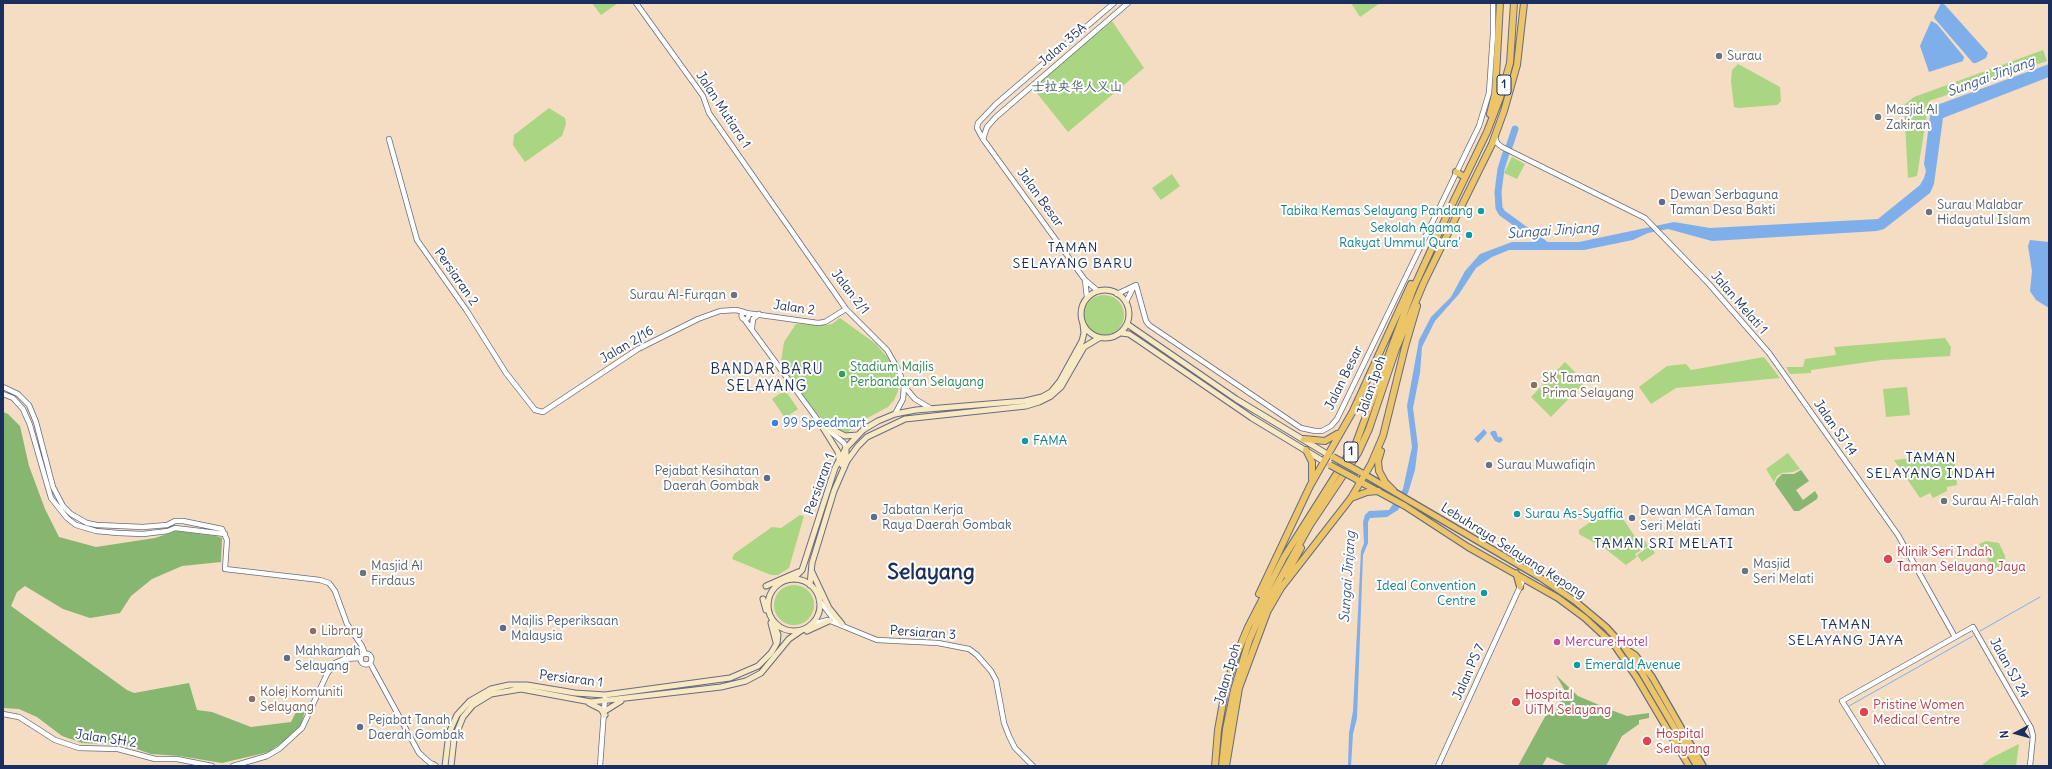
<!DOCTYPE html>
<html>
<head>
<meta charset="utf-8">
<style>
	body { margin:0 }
	#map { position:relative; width:2052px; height:769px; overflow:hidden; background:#f4ddc2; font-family:Delius,sans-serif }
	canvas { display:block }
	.frame { position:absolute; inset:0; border:4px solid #1b2f5e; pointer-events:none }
	.north { position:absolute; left:1996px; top:713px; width:40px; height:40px; -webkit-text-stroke:3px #fff; paint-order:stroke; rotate:264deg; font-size:11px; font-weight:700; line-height:16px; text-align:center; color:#1b2f5e }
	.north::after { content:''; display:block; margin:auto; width:14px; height:18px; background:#1b2f5e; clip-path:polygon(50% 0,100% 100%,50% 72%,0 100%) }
</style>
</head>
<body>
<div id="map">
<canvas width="2052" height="769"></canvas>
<div class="frame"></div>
<div class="north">N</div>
</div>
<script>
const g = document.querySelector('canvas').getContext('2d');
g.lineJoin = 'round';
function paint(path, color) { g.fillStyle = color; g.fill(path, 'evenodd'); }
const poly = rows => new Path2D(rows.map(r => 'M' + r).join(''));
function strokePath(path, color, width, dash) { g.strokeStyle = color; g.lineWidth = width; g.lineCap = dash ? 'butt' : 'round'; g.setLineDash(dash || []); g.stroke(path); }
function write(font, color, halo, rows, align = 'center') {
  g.font = font + ' Delius,"LXGW WenKai TC",sans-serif'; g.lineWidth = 4; g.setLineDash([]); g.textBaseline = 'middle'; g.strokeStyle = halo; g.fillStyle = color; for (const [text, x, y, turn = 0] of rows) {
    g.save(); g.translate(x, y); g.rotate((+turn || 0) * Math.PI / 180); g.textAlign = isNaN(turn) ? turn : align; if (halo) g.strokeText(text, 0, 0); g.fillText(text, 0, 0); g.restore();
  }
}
const green = poly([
	[592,3,618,3,601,15],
	[1351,3,1380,3,1360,17],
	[1112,21,1144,68,1068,132,1032,87],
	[2043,50,2047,61,1929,101,1917,176,1908,178,1904,105,1914,97],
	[1738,64,1780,87,1781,101,1777,105,1738,108,1734,107,1731,81,1732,70],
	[549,108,565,118,566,124,562,136,525,162,513,145,514,135],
	[1512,157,1525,164,1517,179,1504,173],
	[1172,174,1180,186,1161,200,1152,188],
	'1084 315a20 20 0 1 1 40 0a20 20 0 1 1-40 0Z',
	[840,318,876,344,893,364,899,383,898,391,894,400,888,407,860,422,848,432,843,433,825,423,814,410,790,378,781,362,784,342,796,324,827,325,832,324],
	[1945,338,1951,347,1950,356,1882,360,1811,370,1811,373,1790,374,1786,367,1803,367,1805,359,1836,355,1834,347],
	[1764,357,1780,378,1676,388,1651,404,1639,387,1667,366,1686,364,1691,370],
	[1565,362,1585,382,1551,417,1531,397],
	[1907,387,1910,415,1886,417,1883,389],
	[785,390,798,409,785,418,772,399],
	[1788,453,1800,469,1793,472,1782,473,1777,476,1774,482,1766,469],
	[1954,454,1957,485,1947,487,1947,491,1933,498,1930,493,1920,498,1894,460],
	[1614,505,1637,540,1643,538,1648,546,1635,554,1637,557,1626,565,1607,550,1579,534,1579,530],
	[800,515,804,516,789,568,778,575,771,575,732,559,734,554,772,527,781,528],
	[1986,541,1999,543,2005,556,2005,567,1998,570,1992,567,1979,544],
	[1650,546,1655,553,1642,562,1637,555],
	'774 605a20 20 0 1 1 40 0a20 20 0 1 1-40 0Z',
	[2019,744,2016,766,1983,766,1983,764,1991,758]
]);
const forest = poly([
	[3,412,8,414,20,426,29,466,45,509,59,537,96,547,155,538,176,531,216,536,222,538,221,562,182,566,152,579,131,596,120,613,90,618,63,609,25,586,17,592,11,606,127,690,134,693,189,683,197,710,212,712,251,727,291,722,298,708,305,711,301,725,284,741,269,752,222,763,180,756,151,754,125,745,82,743,62,736,37,717,19,709,3,708],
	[1801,470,1809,481,1796,490,1803,500,1815,491,1818,496,1817,499,1799,511,1794,511,1775,484,1777,479,1782,474,1794,474],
	[1556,675,1578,696,1611,710,1627,716,1649,713,1649,718,1639,720,1639,724,1622,736,1606,766,1568,766,1547,757,1542,766,1518,766,1547,713,1554,716,1565,691]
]);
const water = poly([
	[1941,3,1945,5,1988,53,1986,58,1976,63,1973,63,1935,19,1934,17],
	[1931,21,1937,24,1964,57,1963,61,1929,72,1920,46],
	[2049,64,2049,77,1943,118,1934,184,1930,193,1884,229,1877,231,1712,241,1668,229,1648,233,1633,240,1584,250,1509,250,1492,257,1476,268,1459,294,1435,321,1422,347,1420,373,1413,408,1418,446,1415,470,1408,493,1398,510,1387,517,1370,518,1368,522,1368,543,1363,555,1357,718,1353,734,1351,766,1348,766,1349,733,1353,711,1361,551,1364,543,1363,522,1365,515,1369,511,1389,510,1403,489,1412,447,1407,406,1419,340,1431,317,1451,297,1465,271,1480,254,1512,242,1579,242,1674,222,1710,228,1878,219,1920,185,1924,178,1926,171,1924,164,1930,116,1937,105],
	[2030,240,2049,242,2049,308,2036,300,2030,291,2032,271,2028,246],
	[1484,429,1487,433,1478,443,1474,439],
	[1492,431,1496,431,1498,437,1501,437,1503,440,1500,443,1495,441,1490,433]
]);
const stream = poly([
	[1980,631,2040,597],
	[1849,706,1973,636]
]);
const river = poly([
	[1509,147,1515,129],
	[1506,153,1501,169,1498,192,1499,208,1502,213,1546,245]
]);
const tertiary = poly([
	[636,3,703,96,709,113,846,309,887,350,899,371,904,386,915,399,930,408],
	[1495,137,1497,143,1502,147,1645,218,1709,284,1769,353,1898,535,1955,637],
	[389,139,417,240,467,311,506,373,535,410,543,412,638,349,698,319,720,311,736,310,744,312],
	[983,139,987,127,996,117,1128,3],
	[1085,280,1087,297],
	[1136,285,1146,321,1149,325,1301,428,1315,431,1322,431,1331,426,1337,419,1479,126,1489,93,1493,34,1493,3],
	[1098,291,1085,280,983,139,977,128,978,123,996,104,1114,3],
	[1117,294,1136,285],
	[1126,302,1133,288],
	'741.5 316a3.5 3.5 0 1 1 7 0a3.5 3.5 0 1 1-7 0Z',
	[746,313,818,323,825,322,846,309],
	[744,319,820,423,844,443,846,448],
	[752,328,753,319,759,314],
	[3,387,18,394,29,405,36,422,53,487,63,506,71,514,87,523,97,525,143,527,167,525,175,521,183,521,222,529,227,540,225,569,320,580,329,583,335,591,347,624,362,646,365,654],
	[3,394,13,398,23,409,30,425,51,498,67,518,76,525,96,531,118,533,143,534,168,531,175,528,225,534],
	[895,414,903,399,904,386],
	[819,600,835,621],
	[812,624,828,620,877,640,938,643,969,649,977,655,991,671,996,680,1004,723,1009,736,1015,748,1033,766],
	'360.5 659a5.5 5.5 0 1 1 11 0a5.5 5.5 0 1 1-11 0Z',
	[370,663,419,753,429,762,436,766],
	[3,714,19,717,55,740,79,748,118,749,155,759,177,759,212,766],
	[233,766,267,756,279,749,302,728,327,674,335,663,344,659,361,658],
	[600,766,605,698],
	[1438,766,1524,578],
	[1883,766,1842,701,1973,627,2031,728,2033,736,2030,766]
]);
const secondary = poly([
	'1081 314a24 24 0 1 1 48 0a24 24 0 1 1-48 0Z',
	[1127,324,1236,399,1327,454],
	[1121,333,1129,334,1138,340,1252,418,1323,461],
	[820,423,845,436,857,435],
	[820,423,838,452,839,459],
	[842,465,846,456,846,448],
	[812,572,829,608,842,624],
	[793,579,802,570,804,564,835,468,846,448,863,430,878,421,895,414,916,410,1025,401,1042,397,1051,392,1060,381,1082,341,1084,333,1083,324],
	'768 605a26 26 0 1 1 52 0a26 26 0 1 1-52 0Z',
	[810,585,812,563,834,491,847,461,858,446,867,437,905,419,1026,406,1039,402,1051,396,1061,387,1084,347,1099,338],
	[766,586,798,572],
	[763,599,766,610],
	[771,623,776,642],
	[807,631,831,620],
	[589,703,601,709,605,715],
	[605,711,621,701],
	[434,765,435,766],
	[445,766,449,733,457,715,470,701,491,689,509,685,527,685,575,693,605,695,730,678,758,666,771,653,777,643,778,635,772,619],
	[451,766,454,739,463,717,473,705,491,694,521,689,591,702,721,687,746,681,761,673,789,639,802,630]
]);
const primary = poly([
	[1362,473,1541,578,1575,601,1606,627,1624,647,1642,673,1697,766],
	[1357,480,1405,506,1468,547,1558,598,1585,618,1615,646,1637,678,1689,766],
	[1516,573,1520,587],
	[1629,651,1635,655,1652,677,1703,766]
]);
const trunk = poly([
	[1490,114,1495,94,1500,3],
	[1456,172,1465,177],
	[1304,439,1325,441,1337,434],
	[1306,450,1312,462,1312,479],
	[1381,451,1378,461,1379,471,1385,482,1393,490],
	[1351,498,1367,492,1378,491],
	[1286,575,1301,548],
	[1259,594,1310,486,1353,411,1411,284],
	[1266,614,1281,588,1351,498,1371,464,1383,436,1405,347,1417,306],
	[1215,766,1218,730,1225,691,1234,661,1248,627,1284,557,1356,443,1414,287,1448,213,1487,132,1500,98,1510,63,1514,3],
	[1222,766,1226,729,1234,690,1249,641,1261,613,1310,525,1358,453,1369,429,1396,349,1424,282,1492,144,1504,111,1517,65,1524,3],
	[1226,766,1239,688,1268,610]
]);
const primaryBridge = poly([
	[1333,457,1360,472],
	[1330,465,1356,479]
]);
const markers = [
	[1719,56,4,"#6b7280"],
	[1878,117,4,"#6b7280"],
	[1662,202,4,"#5c6f8a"],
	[1481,211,4,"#0f9aa8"],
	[1929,212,4,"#6b7280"],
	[1469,235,4,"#0f9aa8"],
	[734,295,4,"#6b7280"],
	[842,374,4,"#2e9e5b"],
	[1534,385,4,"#8d6e63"],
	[775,423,4,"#3f7fe0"],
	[1025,441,4,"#0f9aa8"],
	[1489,465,4,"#6b7280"],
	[767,478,4,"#5c6f8a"],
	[1944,501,4,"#6b7280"],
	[1517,514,4,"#0f9aa8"],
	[874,517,4,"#5c6f8a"],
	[1632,518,4,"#5c6f8a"],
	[1888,559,5,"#e0444e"],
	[1745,571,4,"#6b7280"],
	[363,573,4,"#6b7280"],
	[1484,593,4,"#0f9aa8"],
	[503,628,4,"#5c6f8a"],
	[313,631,4,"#8d6e63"],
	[1557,642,4,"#d1479c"],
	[287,658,4,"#5c6f8a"],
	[1577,665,4,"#0f9aa8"],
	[252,699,4,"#8d6e63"],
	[1516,702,5,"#e0444e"],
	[1864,712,5,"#e0444e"],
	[360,727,4,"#5c6f8a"],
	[1647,741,5,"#e0444e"]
];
const shields = [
	[1504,85,14],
	[1351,452,14]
];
const shieldNames = [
	["1",1504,85],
	["1",1351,452]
];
const streetNames = [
	["Jalan 35A",1063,45,-41],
	["Jalan Mutiara 1",723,110,57],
	["Jalan Besar",1040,198,54],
	["Persiaran 2",456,277,55],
	["Jalan 2/1",850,292,52],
	["Jalan Melati 1",1739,303,49],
	["Jalan 2",794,308,8],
	["Jalan 2/16",627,345,-31],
	["Jalan Besar",1344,378,-64],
	["Jalan Ipoh",1372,386,-71],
	["Jalan SJ 14",1835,428,55],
	["Persiaran 1",820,484,-70],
	["Lebuhraya Selayang Kepong",1513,551,32],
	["Persiaran 3",923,633,4],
	["Jalan SJ 24",2009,668,61],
	["Jalan PS 7",1469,672,-66],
	["Jalan Ipoh",1228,674,-74],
	["Persiaran 1",571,679,7],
	["Jalan SH 2",106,739,8]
];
const worshipNames = [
	["Surau",1727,56],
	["Masjid Al",1886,110],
	["Zakiran",1886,125],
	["Surau Malabar",1937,205],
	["Hidayatul Islam",1937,220],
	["Surau Al-Furqan",726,295,"right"],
	["Surau Muwafiqin",1497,465],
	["Surau Al-Falah",1952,501],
	["Masjid",1753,564],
	["Seri Melati",1753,579],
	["Masjid Al",371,566],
	["Firdaus",371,581]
];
const parkNames = [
	["士拉央华人义山",1077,87]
];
const serviceNames = [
	["Dewan Serbaguna",1670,195],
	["Taman Desa Bakti",1670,210],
	["Pejabat Kesihatan",759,471,"right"],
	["Daerah Gombak",759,486,"right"],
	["Jabatan Kerja",882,510],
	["Raya Daerah Gombak",882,525],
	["Dewan MCA Taman",1640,511],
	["Seri Melati",1640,526],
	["Majlis Peperiksaan",511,621],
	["Malaysia",511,636],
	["Mahkamah",295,651],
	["Selayang",295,666],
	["Pejabat Tanah",368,720],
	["Daerah Gombak",368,735]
];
const cultureNames = [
	["Tabika Kemas Selayang Pandang",1473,211],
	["Sekolah Agama",1461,228],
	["Rakyat Ummul Qura'",1461,243],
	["FAMA",1033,441,"left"],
	["Surau As-Syaffia",1525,514,"left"],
	["Ideal Convention",1476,586],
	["Centre",1476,601],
	["Emerald Avenue",1585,665,"left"]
];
const leisureNames = [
	["Stadium Majlis",850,367],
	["Perbandaran Selayang",850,382]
];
const educationNames = [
	["SK Taman",1542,378],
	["Prima Selayang",1542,393],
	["Library",321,631],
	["Kolej Komuniti",260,692],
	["Selayang",260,707]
];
const shopNames = [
	["99 Speedmart",783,423]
];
const healthNames = [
	["Klinik Seri Indah",1897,552],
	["Taman Selayang Jaya",1897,567],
	["Hospital",1525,695],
	["UiTM Selayang",1525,710],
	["Pristine Women",1873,705],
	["Medical Centre",1873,720],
	["Hospital",1656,734],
	["Selayang",1656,749]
];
const hotelNames = [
	["Mercure Hotel",1565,642]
];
const waterNames = [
	["Sungai Jinjang",1991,77,-20],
	["Sungai Jinjang",1553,231,-4],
	["Sungai Jinjang",1348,577,-86]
];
const neighbourhoodNames = [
	["TAMAN",1073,248],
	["SELAYANG BARU",1073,264],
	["TAMAN",1931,458],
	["SELAYANG INDAH",1931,474],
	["TAMAN SRI MELATI",1664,544],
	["TAMAN",1846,625],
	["SELAYANG JAYA",1846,641]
];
const quarterNames = [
	["BANDAR BARU",767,370],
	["SELAYANG",767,387]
];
const townNames = [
	["Selayang",931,573]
];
paint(green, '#aad582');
paint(forest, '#87b670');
paint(water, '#7fafea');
strokePath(stream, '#7fafea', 1);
strokePath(river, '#7fafea', 7);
strokePath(tertiary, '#676c81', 6);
strokePath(secondary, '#676c81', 7);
strokePath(primary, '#676c81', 8);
strokePath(trunk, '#676c81', 8);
strokePath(tertiary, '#fff', 4.5);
strokePath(secondary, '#f8e8c3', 5);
strokePath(primary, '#edc569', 5.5);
strokePath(trunk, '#edc569', 6);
strokePath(primaryBridge, '#676c81', 8, []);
strokePath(primaryBridge, '#edc569', 5.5);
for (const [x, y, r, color] of markers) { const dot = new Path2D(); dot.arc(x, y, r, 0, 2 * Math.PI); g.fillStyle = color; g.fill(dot); strokePath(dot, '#fff', 1.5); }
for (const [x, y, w] of shields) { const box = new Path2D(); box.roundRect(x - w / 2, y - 10, w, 20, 3); g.fillStyle = '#fff'; g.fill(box); strokePath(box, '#1b2f5e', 1); }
write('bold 12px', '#1b2f5e', null, shieldNames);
write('13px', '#1b2f5e', '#fff', streetNames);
write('13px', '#5b616d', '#fff', worshipNames, 'left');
write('13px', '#466169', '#fff', parkNames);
write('13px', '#4e5e75', '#fff', serviceNames, 'left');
write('13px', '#0d838f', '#fff', cultureNames, 'right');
write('13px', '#27864d', '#fff', leisureNames, 'left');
write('13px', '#785e54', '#fff', educationNames, 'left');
write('13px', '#366cbe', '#fff', shopNames, 'left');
write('13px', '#be3a42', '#fff', healthNames, 'left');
write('13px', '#b23c85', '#fff', hotelNames, 'left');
write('italic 14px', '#3e5c8f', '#fff', waterNames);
g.letterSpacing = '1px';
write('14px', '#1b2f5e', '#fff', neighbourhoodNames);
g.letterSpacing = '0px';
g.letterSpacing = '1px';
write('15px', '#1b2f5e', '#fff', quarterNames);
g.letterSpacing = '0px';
write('bold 21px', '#1b2f5e', '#fff', townNames);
</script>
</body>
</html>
